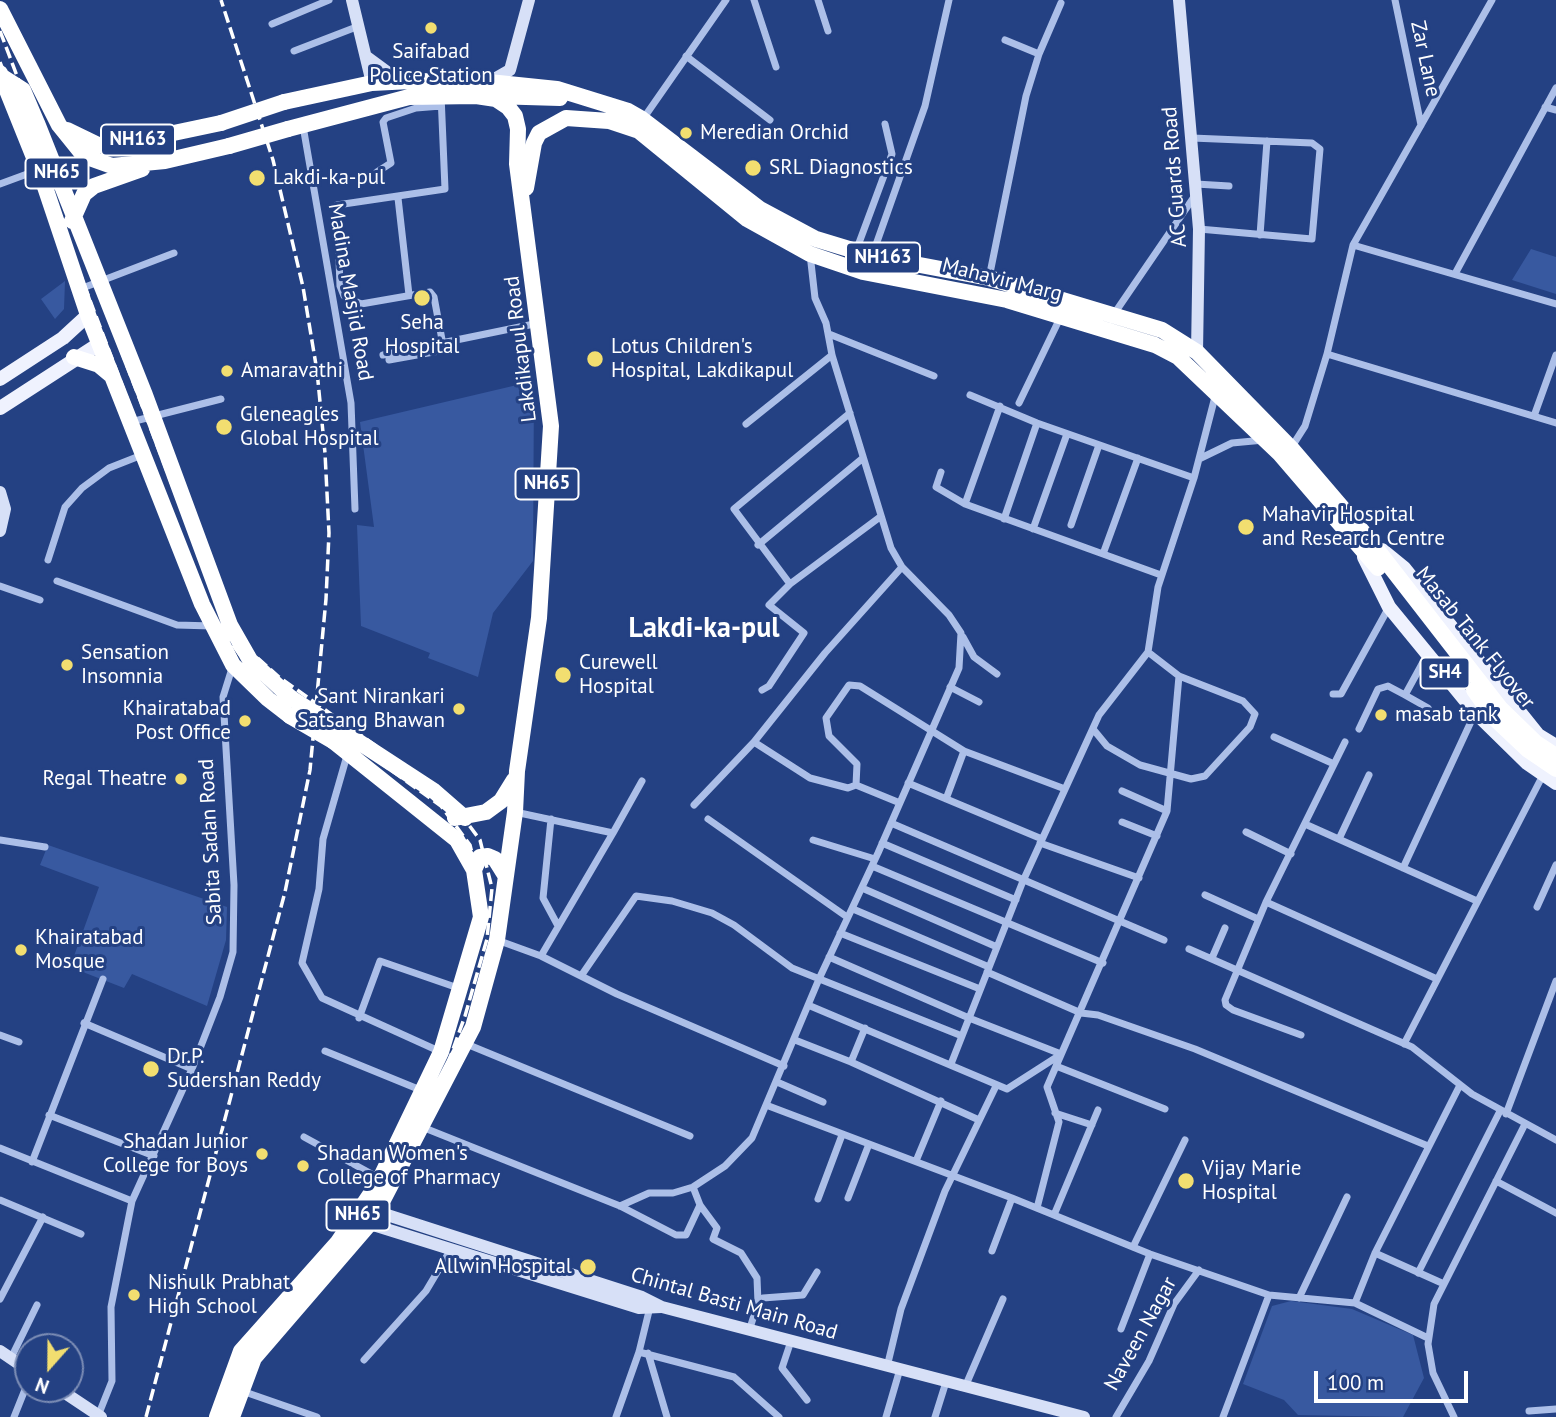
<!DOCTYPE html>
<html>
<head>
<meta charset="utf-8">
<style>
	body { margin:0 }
	#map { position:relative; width:1556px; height:1417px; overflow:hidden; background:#244183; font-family:"PT Sans",sans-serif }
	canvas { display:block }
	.north { position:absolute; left:14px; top:1333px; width:70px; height:70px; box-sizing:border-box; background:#244183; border:2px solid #7c8db5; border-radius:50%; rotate:201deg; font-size:19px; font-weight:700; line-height:28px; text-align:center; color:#fff }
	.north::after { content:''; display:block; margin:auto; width:24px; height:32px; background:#f2de70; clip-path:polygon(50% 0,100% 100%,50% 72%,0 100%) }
	.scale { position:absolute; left:1314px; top:1371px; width:154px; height:32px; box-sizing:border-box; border:4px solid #fff; border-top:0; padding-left:9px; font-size:21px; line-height:24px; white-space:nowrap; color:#fff; -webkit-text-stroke:5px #244183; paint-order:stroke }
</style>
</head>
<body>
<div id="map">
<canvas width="1556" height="1417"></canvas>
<div class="north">N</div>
<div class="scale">100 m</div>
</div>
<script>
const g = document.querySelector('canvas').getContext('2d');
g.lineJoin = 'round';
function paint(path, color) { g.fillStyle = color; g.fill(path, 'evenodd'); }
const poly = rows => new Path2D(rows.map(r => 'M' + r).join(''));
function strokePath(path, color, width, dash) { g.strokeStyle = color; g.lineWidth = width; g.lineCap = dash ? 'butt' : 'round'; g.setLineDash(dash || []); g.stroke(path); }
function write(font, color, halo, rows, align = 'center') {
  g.font = font + ' "PT Sans",sans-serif'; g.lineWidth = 6; g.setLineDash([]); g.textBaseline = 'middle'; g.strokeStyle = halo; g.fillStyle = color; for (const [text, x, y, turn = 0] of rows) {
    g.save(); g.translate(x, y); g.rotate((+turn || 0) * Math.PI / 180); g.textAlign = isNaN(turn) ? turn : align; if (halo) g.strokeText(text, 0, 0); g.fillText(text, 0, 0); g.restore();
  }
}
const green = poly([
	[1531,249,1556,257,1556,294,1512,280],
	[65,281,64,309,55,319,41,299],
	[534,381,533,561,493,613,478,677,428,658,430,653,361,626,357,525,374,527,360,422],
	[48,845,227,907,226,940,207,1006,132,974,124,988,70,967,99,887,40,865],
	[1291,1301,1352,1309,1413,1335,1424,1378,1403,1417,1298,1415,1284,1400,1243,1384,1272,1306]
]);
const street = poly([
	[754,0,776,67],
	[818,0,828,31],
	[1395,0,1421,125],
	[272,24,329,0],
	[1005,40,1039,54],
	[294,51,359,26],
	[686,56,770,120],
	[441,95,445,189,337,205,340,286,344,296,361,304,430,292,434,297,443,345],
	[1545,107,1556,110],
	[643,119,726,0],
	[303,126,351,403,355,509],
	[1192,138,1312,143,1320,149,1312,239,1199,229],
	[377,172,391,163,383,122,386,118,416,108,441,106],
	[0,184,38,170],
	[1196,184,1229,186],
	[398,198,409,295],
	[1260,235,1267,141],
	[1353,245,1556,304],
	[856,251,892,154,885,124],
	[872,256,925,106,949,0],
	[1456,272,1556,88],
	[989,278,1026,96,1039,54,1061,3],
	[80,289,174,253],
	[1114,314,1196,194],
	[829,334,934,376],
	[1327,354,1556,423],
	[383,355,539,323],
	[389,360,439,351,443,345],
	[970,395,1037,423,1194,478],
	[1019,403,1061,316],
	[1534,416,1556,355],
	[131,422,221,399],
	[746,424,832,355],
	[1291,448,1305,426,1327,354,1353,245,1492,0],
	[1199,459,1232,443,1264,440],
	[941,472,936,487,965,504,1161,575],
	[965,504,1000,406],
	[1004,519,1037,423],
	[1071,525,1099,445],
	[1033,529,1067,434],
	[758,545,863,458],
	[1103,554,1138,458],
	[48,560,65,507,82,488,109,468,142,455],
	[57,581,177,625,212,626],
	[790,584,734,509,850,413],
	[0,586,40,600],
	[963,637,974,657,997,674],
	[950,687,979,702],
	[762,690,769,686,804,633,769,605,790,584,880,517],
	[1333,694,1341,694,1389,607],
	[1405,695,1428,708],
	[1093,729,1107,746,1140,765,1191,779,1205,776,1250,727,1255,714,1243,701,1179,676],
	[1359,729,1378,689,1388,686,1405,695,1428,653],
	[1274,737,1334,764],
	[754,742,810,778,848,788,856,785],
	[348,752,323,839,319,889,302,963,322,998,441,1052],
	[908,783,1042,839],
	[1122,791,1167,811],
	[946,799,964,751],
	[900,803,856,785,857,764,829,736,826,718,849,685,860,686,964,751,1065,789],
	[694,805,754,742,825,653,902,567],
	[515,812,613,833,541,956],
	[551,819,543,898,557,924],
	[708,819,847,917],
	[1122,822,1157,836],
	[891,823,1164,940],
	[1305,824,1477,901],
	[1246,832,1291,854],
	[613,833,642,781],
	[1339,839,1369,775],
	[0,840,45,847],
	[813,840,875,859],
	[882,843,1016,900],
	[1040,843,1139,878],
	[872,866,1103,963],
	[1403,868,1475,713],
	[862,888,997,947],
	[1205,895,1258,919],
	[1266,902,1437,979],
	[1537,907,1556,865],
	[853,909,989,967],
	[840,933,980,989],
	[497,940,541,956,617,994,784,1066],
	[1189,949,1412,1047,1472,1094,1556,1140],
	[829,957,969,1018,1061,1054],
	[1212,958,1225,928],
	[987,972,1081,1013,1098,1015,1195,1049,1428,1146],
	[581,976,636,896,672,901,712,913,734,925,792,968,962,1036],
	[808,1005,1007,1089,1060,1055],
	[359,1018,380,961,461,989],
	[84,1023,192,1069],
	[0,1035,19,1042],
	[1301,1035,1233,1010,1226,1005,1225,1000,1266,902,1345,742],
	[795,1040,851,1062,865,1028],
	[464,1043,690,1136],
	[1404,1044,1543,775],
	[325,1051,423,1091],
	[851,1062,979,1120],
	[951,1064,1023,881,1099,715,1148,652,1158,587,1194,478,1216,393],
	[1056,1066,1165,1109],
	[777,1082,823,1102],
	[766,1105,1012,1198,1150,1254,1269,1295,1223,1417],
	[1055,1113,1092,1125],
	[1506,1114,1556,981],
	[49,1115,154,1156],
	[422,1127,620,1206,676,1235,686,1235,700,1205],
	[304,1137,379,1178],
	[0,1148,132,1201],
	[916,1161,941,1101],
	[32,1162,103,979],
	[1496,1181,1556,1213],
	[693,1187,700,1205,717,1228,713,1239,741,1253,757,1278,758,1303],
	[848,1198,869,1144],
	[818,1199,842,1135],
	[0,1200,81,1234],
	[620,1206,649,1193,673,1193,693,1187,725,1166,752,1138,819,979,878,853,959,668,961,633,949,615,902,567,891,548,832,355,826,323,815,298,810,254],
	[1037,1208,1059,1122,1047,1087,1167,811,1179,676,1148,652],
	[1054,1215,1098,1110],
	[1133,1247,1185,1140],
	[992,1251,1012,1198],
	[1375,1253,1444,1284],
	[1418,1273,1500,1111],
	[1269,1295,1355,1303,1375,1253,1460,1085],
	[1299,1298,1347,1197],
	[0,1299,43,1217],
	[1355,1303,1428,1338],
	[1121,1329,1150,1254],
	[749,1331,758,1303,763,1298,803,1295,817,1272],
	[791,1341,782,1368,807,1400],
	[639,1352,734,1377,779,1417],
	[648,1353,667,1417],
	[11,1358,37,1305],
	[364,1360,426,1291,451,1249],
	[887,1367,901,1309,945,1191,996,1086],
	[965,1387,1003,1299],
	[242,1391,317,1417],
	[1529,1411,1556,1409],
	[98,1416,112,1381,111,1307,132,1201,192,1069,220,997,233,952,234,885,223,697,233,665],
	[14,1417,28,1382],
	[616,1417,639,1352,650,1307],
	[886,1417,900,1369],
	[935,1417,946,1382],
	[1116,1417,1149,1361,1174,1304,1199,1270],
	[1454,1417,1433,1373,1428,1344,1434,1304,1525,1124]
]);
const secondary = poly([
	[352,0,372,83],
	[1179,0,1199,229,1197,352],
	[367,57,401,82],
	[489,82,510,70,529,0],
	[0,492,5,509,0,531],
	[378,1212,642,1297,662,1307,1084,1417],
	[370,1224,639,1308,661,1307],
	[0,1351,28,1370],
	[59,1389,101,1417]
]);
const primary = poly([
	[0,379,63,338,88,315],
	[0,408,99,344],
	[1382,550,1404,568,1538,735,1556,746],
	[1364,557,1389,607,1475,712,1527,763,1556,783]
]);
const highway = poly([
	[0,9,59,125,84,156,112,166,165,161,229,146],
	[0,73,41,175,88,315,202,604,233,665,268,699,290,716],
	[1,76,23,90,37,123,145,395,230,625,250,660,291,698],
	[492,96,560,98],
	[284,102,372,83,411,81,489,82,557,89,628,111,642,119,760,209,816,239,872,256,989,278,1162,330,1197,352,1291,448,1368,538,1500,708,1536,743,1556,756],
	[67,130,98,145,112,146,221,123],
	[526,188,534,143,539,133,566,118,609,121,639,131,747,219,810,254,863,272,1007,300,1155,345,1178,357,1280,454,1378,568],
	[72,221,84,194,94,186,142,169],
	[74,357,99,365,111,375],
	[1474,690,1493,717,1528,750,1556,769],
	[339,729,434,791,465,818],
	[455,818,486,812,501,801,514,780],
	[474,870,480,857,488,856,495,859,505,875],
	[217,1417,241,1351,338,1242,378,1183,441,1052,481,917,474,870,457,840,333,741],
	[232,1417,254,1358,372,1221,473,1027,497,940,515,812,517,771,539,618,551,426,517,164,518,129,515,116,508,107,496,99,476,96,409,97,288,129]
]);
const rail = poly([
	[0,31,198,553,225,614,251,652,279,677,449,798,480,840,492,888,487,939,465,1016,447,1066,418,1127,371,1220,250,1363,231,1417],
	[0,62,187,557,215,620,243,659,272,685,441,806,470,845,481,889,476,937,454,1013,437,1062,408,1122,362,1214,240,1357,220,1417],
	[146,1417,285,892,310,770,326,599,329,533,325,453,317,371,303,287,273,160,221,0]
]);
const highwayBridge = poly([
	[221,123,284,102],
	[229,146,288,129],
	[291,698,339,729],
	[290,716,333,741]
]);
const markers = [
	[431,28,7,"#f2de70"],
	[686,133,7,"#f2de70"],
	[753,168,9,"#f2de70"],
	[257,178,9,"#f2de70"],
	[422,298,9,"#f2de70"],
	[595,359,9,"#f2de70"],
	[227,371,7,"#f2de70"],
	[224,427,9,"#f2de70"],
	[1246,527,9,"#f2de70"],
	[67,665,7,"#f2de70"],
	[563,675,9,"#f2de70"],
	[459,709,7,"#f2de70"],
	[1381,715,7,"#f2de70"],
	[245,721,7,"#f2de70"],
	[181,779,7,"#f2de70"],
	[21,950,7,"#f2de70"],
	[151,1069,9,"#f2de70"],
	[262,1154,7,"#f2de70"],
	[303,1166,7,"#f2de70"],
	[1186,1181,9,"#f2de70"],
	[588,1267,9,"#f2de70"],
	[134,1295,7,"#f2de70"]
];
const shields = [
	[138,140,74],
	[57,173,63],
	[883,258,74],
	[547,484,63],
	[1445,673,49],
	[358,1215,63]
];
const shieldNames = [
	["NH163",138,140],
	["NH65",57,173],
	["NH163",883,258],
	["NH65",547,484],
	["SH4",1445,673],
	["NH65",358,1215]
];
const poiNames = [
	["Saifabad",431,52,"center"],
	["Police Station",431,76,"center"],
	["Meredian Orchid",700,133],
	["SRL Diagnostics",769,168],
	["Lakdi-ka-pul",273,178],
	["Seha",422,323,"center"],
	["Hospital",422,347,"center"],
	["Lotus Children's",611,347],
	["Hospital, Lakdikapul",611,371],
	["Amaravathi",241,371],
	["Gleneagles",240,415],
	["Global Hospital",240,439],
	["Mahavir Hospital",1262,515],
	["and Research Centre",1262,539],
	["Sensation",81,653],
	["Insomnia",81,677],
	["Curewell",579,663],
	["Hospital",579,687],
	["Sant Nirankari",445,697,"right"],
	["Satsang Bhawan",445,721,"right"],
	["Khairatabad",231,709,"right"],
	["Post Office",231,733,"right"],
	["masab tank",1395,715],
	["Regal Theatre",167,779,"right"],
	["Khairatabad",35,938],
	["Mosque",35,962],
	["Dr.P.",167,1057],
	["Sudershan Reddy",167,1081],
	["Shadan Junior",248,1142,"right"],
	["College for Boys",248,1166,"right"],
	["Shadan Women's",317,1154],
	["College of Pharmacy",317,1178],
	["Vijay Marie",1202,1169],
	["Hospital",1202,1193],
	["Allwin Hospital",572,1267,"right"],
	["Nishulk Prabhat",148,1283],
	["High School",148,1307]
];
const streetNames = [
	["Zar Lane",1425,59,78],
	["AC Guards Road",1175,177,-94],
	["Mahavir Marg",1002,280,14],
	["Madina Masjid Road",350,292,80],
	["Lakdikapul Road",521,349,-97],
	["Masab Tank Flyover",1475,638,51],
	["Sabita Sadan Road",211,842,-93],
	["Chintal Basti Main Road",734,1304,16],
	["Naveen Nagar",1141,1334,-61]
];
const districtNames = [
	["Lakdi-ka-pul",704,629]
];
paint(green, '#3859a0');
strokePath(street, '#acbfe8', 7);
strokePath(secondary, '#d7e0f7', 12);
strokePath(primary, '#eff2fe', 14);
strokePath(highway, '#fff', 16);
strokePath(rail, '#fff', 3.5, [12, 5]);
strokePath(highwayBridge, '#fff', 16);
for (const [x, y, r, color] of markers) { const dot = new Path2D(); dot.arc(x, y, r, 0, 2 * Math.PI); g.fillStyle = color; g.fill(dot); strokePath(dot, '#244183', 2.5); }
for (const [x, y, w] of shields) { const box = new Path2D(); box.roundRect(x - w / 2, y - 15.5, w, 31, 5); g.fillStyle = '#244183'; g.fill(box); strokePath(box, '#fff', 2); }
write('bold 19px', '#fff', null, shieldNames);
write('21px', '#fff', '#244183', poiNames, 'left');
write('21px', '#fff', '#244183', streetNames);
write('bold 28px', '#fff', '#244183', districtNames);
</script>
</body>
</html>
